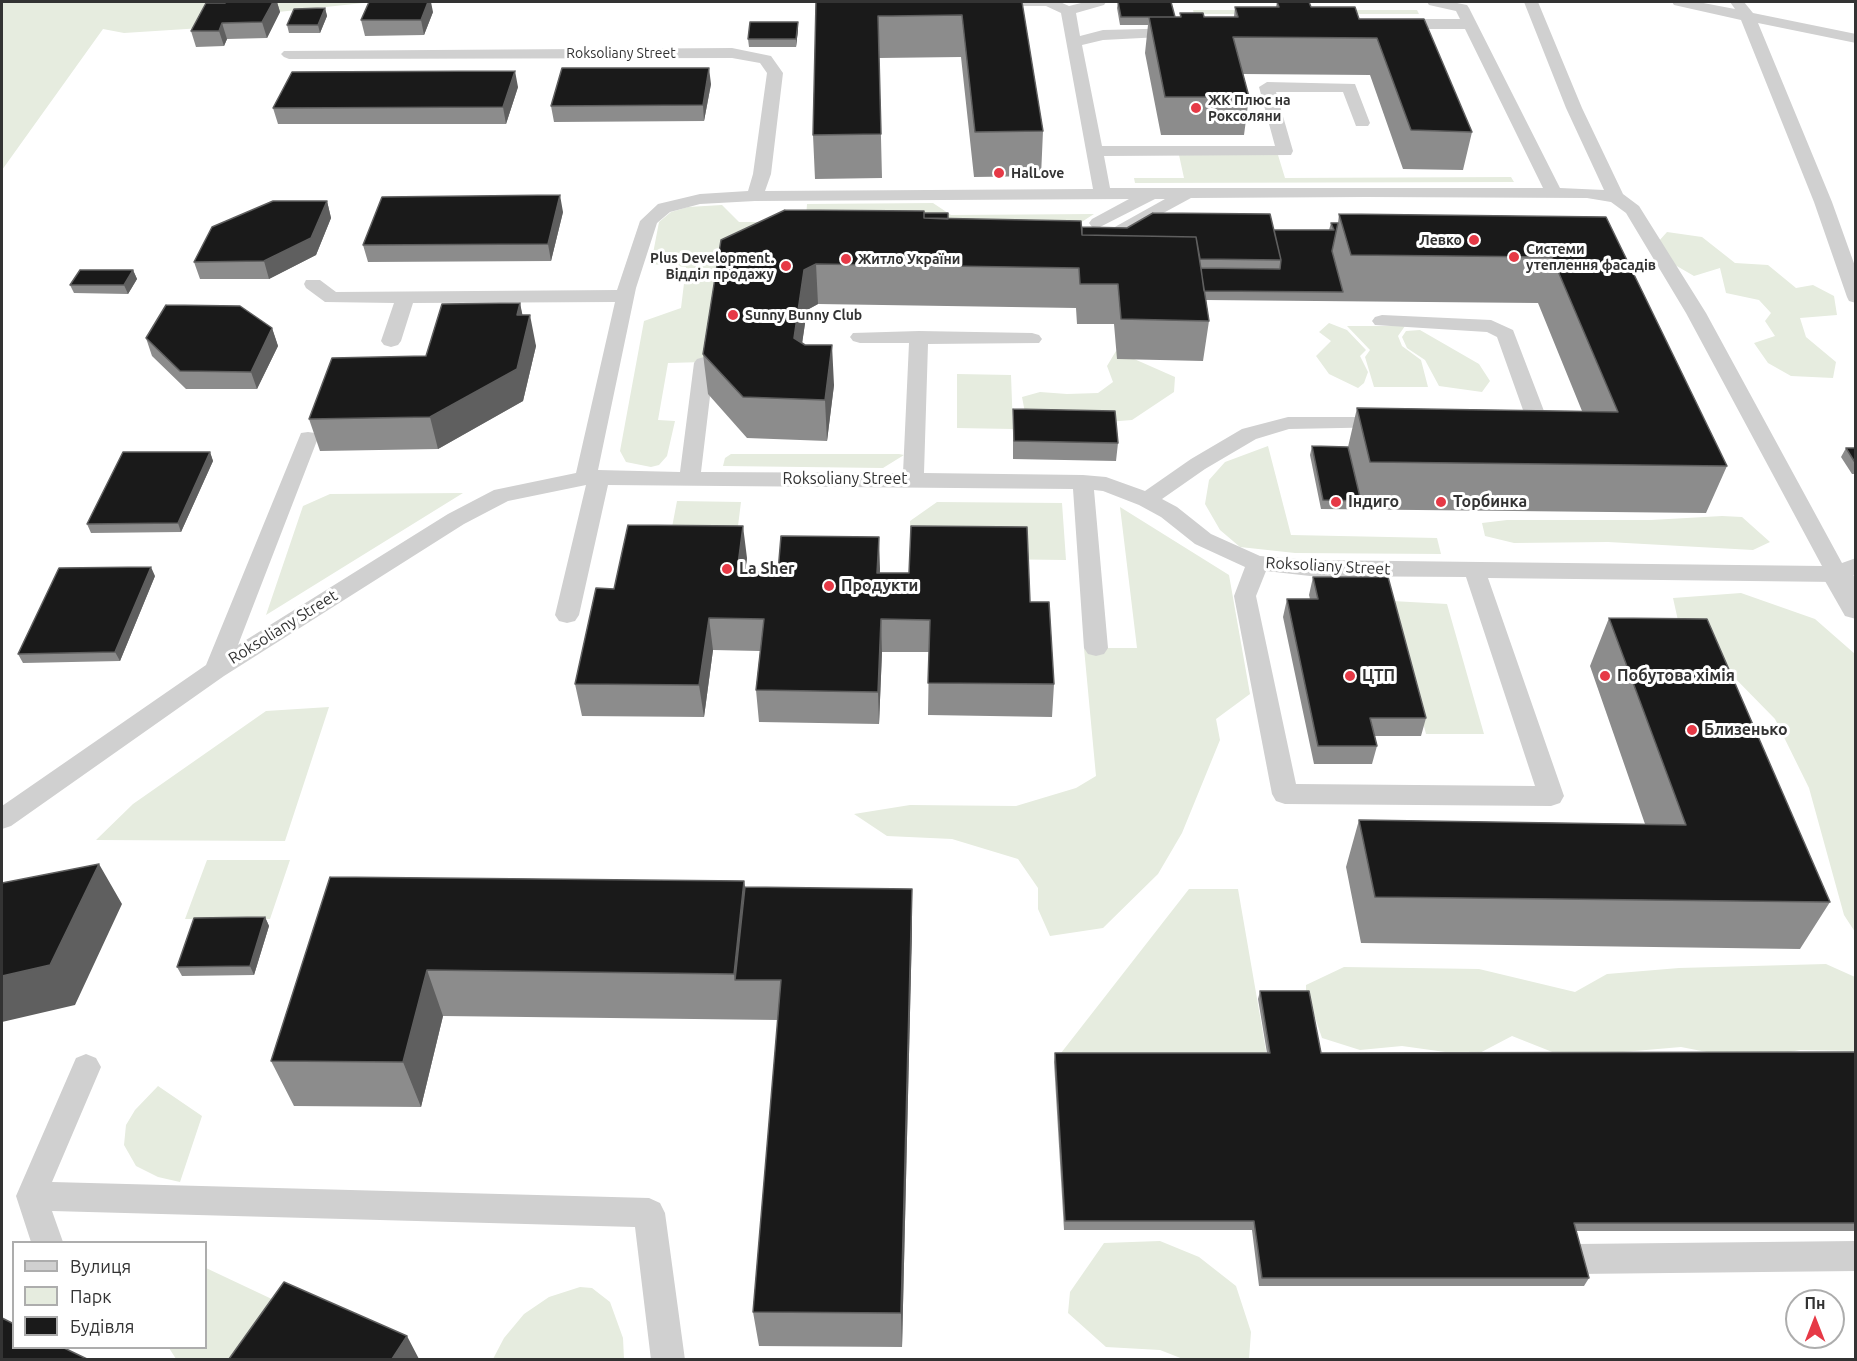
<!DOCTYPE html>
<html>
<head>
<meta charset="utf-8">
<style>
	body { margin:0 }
	#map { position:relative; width:1857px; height:1361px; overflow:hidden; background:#fff; font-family:Ubuntu,sans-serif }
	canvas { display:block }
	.frame { position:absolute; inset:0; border:3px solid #333; pointer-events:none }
	.legend { position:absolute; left:12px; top:1241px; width:195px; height:108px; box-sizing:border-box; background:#fff; border:2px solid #adadad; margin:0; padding:8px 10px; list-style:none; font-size:18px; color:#333 }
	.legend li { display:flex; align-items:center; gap:12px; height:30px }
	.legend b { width:30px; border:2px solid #adadad }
	.north { position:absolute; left:1785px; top:1289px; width:60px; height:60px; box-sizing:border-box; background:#fff; border:2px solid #adadad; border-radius:50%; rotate:0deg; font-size:16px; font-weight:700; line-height:24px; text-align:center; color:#333 }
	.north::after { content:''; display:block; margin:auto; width:21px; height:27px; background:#e63946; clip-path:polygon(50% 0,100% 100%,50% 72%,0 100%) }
</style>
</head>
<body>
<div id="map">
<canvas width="1857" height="1361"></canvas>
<div class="frame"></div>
<ul class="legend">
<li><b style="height:8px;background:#d0d0d0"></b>Вулиця</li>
<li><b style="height:16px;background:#e6ecdf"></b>Парк</li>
<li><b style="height:16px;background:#1a1a1a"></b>Будівля</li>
</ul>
<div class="north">Пн</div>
</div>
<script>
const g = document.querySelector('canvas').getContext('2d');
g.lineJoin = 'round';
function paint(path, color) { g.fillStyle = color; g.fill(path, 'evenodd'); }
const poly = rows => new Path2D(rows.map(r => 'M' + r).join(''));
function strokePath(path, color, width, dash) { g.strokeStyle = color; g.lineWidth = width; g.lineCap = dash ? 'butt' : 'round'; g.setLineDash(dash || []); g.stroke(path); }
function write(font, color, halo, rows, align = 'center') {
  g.font = font + ' Ubuntu,sans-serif'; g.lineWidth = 6; g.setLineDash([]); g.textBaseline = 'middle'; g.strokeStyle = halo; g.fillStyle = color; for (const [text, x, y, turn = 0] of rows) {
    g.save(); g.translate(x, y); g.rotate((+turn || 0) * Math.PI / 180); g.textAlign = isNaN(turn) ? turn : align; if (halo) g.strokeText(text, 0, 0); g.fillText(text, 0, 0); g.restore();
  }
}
const green = poly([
	[2,2,373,2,259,14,233,26,124,33,103,29,2,170],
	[1193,10,1417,10,1419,14,1194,14],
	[1179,155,1278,155,1285,178,1511,177,1514,182,1135,183,1134,178,1184,178],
	[933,203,951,215,1094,214,1080,223,804,246,807,204],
	[722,205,739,222,794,222,704,362,668,363,658,420,675,421,667,456,659,465,651,467,626,462,620,451,644,321,681,308,686,267,651,264,659,222,671,212,688,207],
	[1667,232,1702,237,1735,263,1768,265,1796,288,1813,285,1834,296,1837,315,1800,318,1806,337,1836,362,1833,378,1791,376,1768,363,1754,343,1775,336,1765,321,1771,313,1759,300,1726,293,1720,268,1694,276,1675,265,1658,242],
	[1329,323,1347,330,1366,350,1360,356,1368,372,1364,383,1358,388,1329,374,1316,356,1331,341,1319,332],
	[1347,326,1405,326,1398,336,1402,346,1421,360,1428,387,1374,387,1365,357,1370,350],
	[1420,330,1479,364,1490,381,1482,392,1439,386,1425,360,1407,348,1402,337,1406,331],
	[1116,351,1175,377,1174,392,1132,420,1107,422,1026,418,1022,397,1040,392,1067,394,1098,393,1113,382,1107,366],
	[957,374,1011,375,1013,429,957,428],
	[1268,446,1291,535,1437,538,1441,554,1295,553,1240,547,1220,530,1205,504,1209,480,1225,462],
	[731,454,899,454,904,455,883,468,723,466,725,458],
	[463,493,266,615,303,506,330,494],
	[677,501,741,502,734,558,669,543],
	[937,502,1062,503,1066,560,911,558,910,521],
	[1120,507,1229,575,1250,694,1216,719,1220,740,1182,833,1158,874,1103,928,1050,936,1038,909,1038,888,1018,859,952,839,887,836,854,814,910,805,1016,806,1076,788,1096,776,1084,648,1137,648],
	[1722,516,1742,517,1770,542,1753,550,1608,542,1514,543,1485,536,1482,523,1507,520,1651,520],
	[1741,593,1815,619,1855,654,1855,932,1844,915,1809,788,1775,719,1726,669,1679,625,1673,598],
	[1392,601,1447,604,1484,734,1426,734],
	[329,707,285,841,96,840,133,804,266,711],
	[207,860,290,860,270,919,185,919],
	[1189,889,1238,889,1268,1062,1054,1062],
	[1826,964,1855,977,1855,1051,1800,1050,1748,1060,1681,1047,1565,1057,1512,1036,1474,1056,1402,1046,1360,1050,1322,1038,1306,991,1306,985,1344,967,1479,969,1575,992,1607,974,1679,968],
	[158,1086,202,1116,180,1182,158,1177,136,1166,124,1145,126,1125,135,1110],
	[1160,1241,1199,1257,1236,1286,1251,1332,1249,1359,1183,1359,1160,1350,1106,1347,1068,1313,1070,1292,1104,1243],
	[206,1268,276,1301,232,1359,176,1359,169,1348,206,1348],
	[580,1287,592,1288,610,1302,623,1338,624,1359,493,1359,504,1338,524,1314,549,1297]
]);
const lane = poly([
	[984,2,1060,2,1069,6,1085,2,1106,2,1104,5,1076,13,1080,36,1103,30,1185,28,1188,31,1180,36,1103,40,1082,45,1102,146,1275,146,1259,87,1267,82,1355,84,1370,123,1368,126,1356,126,1343,92,1276,92,1293,151,1291,155,1104,156,1110,188,1543,188,1465,29,1394,29,1386,24,1394,19,1460,19,1456,11,1429,5,1427,2,1452,2,1467,5,1469,8,1560,188,1604,190,1566,108,1524,2,1538,2,1582,108,1623,194,1639,206,1706,313,1842,563,1856,558,1856,574,1837,582,1488,578,1564,796,1560,803,1551,806,1285,804,1276,801,1272,794,1234,596,1245,567,1195,544,1161,517,1139,505,1103,491,1094,490,1108,648,1104,654,1096,656,1088,654,1084,648,1073,489,608,485,579,615,575,621,567,623,559,621,555,615,586,485,508,501,464,524,224,676,11,826,2,829,2,806,206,665,301,433,308,432,315,433,318,438,238,645,448,514,494,490,576,473,615,302,413,303,401,341,398,345,391,347,384,345,381,341,394,303,325,302,306,288,304,284,306,280,320,280,336,292,617,290,640,221,658,204,700,194,748,191,753,174,767,73,760,63,732,58,289,59,284,57,281,54,284,51,732,48,771,56,783,73,771,174,765,191,1093,189,1061,13,1046,6,991,6,984,2],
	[1367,197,1587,198,1611,202,1626,213,1686,313,1822,566,1310,560,1260,556,1211,534,1177,507,1162,499,1205,469,1256,439,1289,429,1392,427,1395,423,1392,419,1385,417,1288,417,1242,429,1191,459,1145,491,1106,477,1083,475,924,473,928,344,1039,343,1042,339,1039,335,1032,333,919,331,853,333,850,337,853,341,860,343,909,343,903,473,701,472,714,363,711,359,704,357,697,359,694,363,680,472,598,470,636,288,657,223,670,212,700,204,755,201,1129,199,1092,219,1089,223,1092,227,1098,228,1155,199,1165,199,1104,233,1091,234,1088,238,1091,242,1108,243,1191,198,1367,197],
	[1266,571,1310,576,1466,577,1535,786,1296,784,1256,596,1266,571],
	[1672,2,1698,2,1735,9,1730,2,1744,2,1753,13,1856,34,1856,43,1758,23,1832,202,1856,269,1856,303,1849,301,1847,297,1814,202,1741,20,1674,5,1672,2],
	[1382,315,1491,320,1513,330,1544,411,1528,427,1521,429,1500,427,1497,423,1500,419,1516,417,1523,410,1497,337,1487,332,1375,325,1372,321,1375,317,1382,315],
	[86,1054,96,1058,101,1067,52,1182,649,1198,660,1203,665,1213,685,1360,651,1360,635,1227,52,1211,63,1242,31,1242,16,1196,76,1058,86,1054],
	[1856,1241,1856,1271,1577,1274,1566,1270,1561,1259,1566,1248,1577,1244,1856,1241]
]);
const street = poly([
	[1837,564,1848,567,1856,579,1856,619,1845,616,1821,574,1826,567,1837,564]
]);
const wall = poly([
	[226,2,277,2,280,12,267,38,227,39,224,46,196,47,191,31],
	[816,2,1022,2,1043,131,1041,176,974,177,961,57,879,58,882,178,815,179,813,135],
	[1118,2,1175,17,1180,17,1180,13,1204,17,1234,17,1235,7,1276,7,1277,2,1309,2,1311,7,1359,19,1472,132,1463,170,1403,169,1370,75,1243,74,1249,97,1244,135,1161,135,1145,53,1148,25,1120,25,1117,8],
	[325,8,327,16,320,33,289,33,287,25],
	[433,12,424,35,365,36,361,20],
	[798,22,798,30,796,47,749,47,748,39],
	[711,84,704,121,554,122,551,106],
	[518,87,506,124,278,124,273,108],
	[327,201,331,218,316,255,269,279,200,279,194,262],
	[563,212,551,261,368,262,363,245],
	[924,213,948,219,1082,227,1274,230,1329,230,1331,223,1338,223,1339,214,1606,217,1727,466,1706,513,1321,509,1310,455,1312,446,1348,447,1357,408,1582,411,1538,303,1206,300,1209,321,1203,361,1117,359,1114,324,1077,324,1076,308,818,304,807,310,802,343,834,385,827,441,747,438,708,394,703,354,721,240],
	[133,270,137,279,128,294,74,293,70,285],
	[520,303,522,315,536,346,523,401,438,449,320,451,309,419,426,356],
	[272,328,278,346,257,389,186,389,152,356,146,338],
	[1013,409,1118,443,1116,461,1013,459],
	[1846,448,1856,448,1856,474,1852,474,1841,457],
	[210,452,213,461,181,532,91,533,87,524],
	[747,558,745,572,778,572,880,569,880,573,1030,602,1054,684,1052,717,928,715,929,652,882,652,879,724,759,722,756,690,760,651,713,650,704,717,582,716,575,684,614,589],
	[155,576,120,661,23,663,18,654],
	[1313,577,1426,718,1421,736,1375,736,1377,746,1372,764,1314,764,1283,617,1287,599,1310,599,1309,595],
	[1609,618,1830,902,1800,949,1361,943,1346,867,1359,820,1645,824,1590,666],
	[330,877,744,881,745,887,912,929,902,1347,759,1346,753,1312,778,1020,443,1016,421,1107,294,1106,271,1061],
	[265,917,269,926,254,975,182,976,177,967],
	[1260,991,1321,1053,1856,1052,1856,1231,1576,1231,1589,1278,1584,1286,1259,1286,1252,1230,1064,1230,1054,1062,1055,1053,1267,1053,1258,999]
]);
const shadedWall = poly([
	[273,2,277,2,280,12,267,38,262,22],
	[428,2,431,2,433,12,424,35,421,20],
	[325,8,327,16,320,33,318,25],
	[798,22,798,30,796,47,796,39],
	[222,23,227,39,224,46,219,31],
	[709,68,711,84,704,121,703,105],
	[515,71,518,87,506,124,503,107],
	[560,195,563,212,551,261,548,244],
	[327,201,331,218,316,255,269,279,264,261],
	[816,264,818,304,807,310,797,378,794,338,804,270],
	[133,270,137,279,128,294,124,285],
	[520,303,526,332,530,315,536,346,523,401,438,449,430,417,517,315],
	[272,328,278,346,257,389,251,372],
	[832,345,834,385,827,441,825,400],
	[210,452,213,461,181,532,178,523],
	[743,526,747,558,741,604,737,572],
	[879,537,880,569,878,605,877,573],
	[151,567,155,576,120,661,115,652],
	[709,618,713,650,704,717,699,685],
	[881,619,882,652,879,724,878,692],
	[99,864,122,904,75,1005,2,1022,2,976],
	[744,881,750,928,735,980,734,974],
	[912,889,912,929,902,1347,901,1313],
	[265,917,269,926,254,975,250,966],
	[427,970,443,1016,421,1107,403,1062],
	[407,1336,419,1359,392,1359]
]);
const building = poly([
	[226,2,273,2,262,22,222,23,219,31,191,31,206,3,225,3,226,2],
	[369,2,428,2,421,20,361,20,369,2],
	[816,2,1022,2,1043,131,975,132,962,15,892,16,878,16,881,134,813,135,816,2],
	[1118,2,1171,2,1175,17,1121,17,1118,2],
	[1277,2,1309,2,1311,7,1355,7,1359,19,1424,19,1472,132,1411,130,1377,38,1233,37,1249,97,1165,97,1149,17,1181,17,1180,13,1203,13,1204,17,1238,17,1235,7,1279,7,1277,2],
	[325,8,318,25,287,25,294,9,325,8],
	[750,22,798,22,796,39,748,39,750,22],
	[562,68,709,68,703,105,551,106,562,68],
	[515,71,503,107,273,108,292,72,515,71],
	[560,195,548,244,363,245,382,197,560,195],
	[273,201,327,201,311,238,264,261,194,262,212,227,273,201],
	[785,210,924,211,924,218,1081,221,1082,235,1196,237,1209,321,1121,319,1118,284,1080,284,1079,268,816,264,804,270,794,338,805,345,832,345,825,400,743,397,703,354,721,240,785,210],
	[924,213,948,213,948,219,924,218,924,213],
	[1153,213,1270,214,1281,260,1200,259,1196,237,1082,235,1082,227,1127,228,1153,213],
	[1339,214,1606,217,1727,466,1370,462,1357,408,1618,412,1552,257,1351,255,1339,214],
	[1331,223,1338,223,1332,251,1343,292,1204,291,1201,268,1280,269,1281,260,1274,230,1334,230,1331,223],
	[80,270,133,270,124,285,70,285,80,270],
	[520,303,517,315,530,315,517,369,430,417,309,419,332,358,426,356,442,304,520,303],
	[166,305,240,306,272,328,251,372,180,371,146,338,166,305],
	[1013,409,1115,411,1118,443,1014,441,1013,409],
	[1312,446,1348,447,1361,501,1323,500,1312,446],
	[1846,448,1856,448,1856,464,1846,448],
	[123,452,210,452,178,523,87,524,123,452],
	[628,525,743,526,737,572,778,572,781,536,879,537,877,573,909,573,911,526,1027,527,1030,602,1049,602,1054,684,928,683,930,620,881,619,878,692,756,690,764,619,709,618,699,685,575,684,596,588,614,589,628,525],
	[151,567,115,652,18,654,59,568,151,567],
	[1313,577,1388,577,1426,718,1370,718,1377,746,1318,746,1287,599,1318,599,1313,577],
	[1609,618,1707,619,1830,902,1375,897,1359,820,1686,825,1609,618],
	[99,864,50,965,2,976,2,883,99,864],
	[330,877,744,881,734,974,427,970,403,1062,271,1061,330,877],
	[745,887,912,889,901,1313,753,1312,781,980,735,980,745,887],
	[265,917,250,966,177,967,194,918,265,917],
	[1260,991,1309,991,1321,1053,1856,1052,1856,1223,1574,1223,1589,1278,1262,1278,1254,1221,1065,1221,1055,1053,1270,1053,1260,991],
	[284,1282,407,1336,392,1359,229,1359,284,1282],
	[2,1318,14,1324,14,1347,62,1347,87,1359,2,1359,2,1318]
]);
const markers = [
	[1196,108,6,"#e63946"],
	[999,173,6,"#e63946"],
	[1474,240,6,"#e63946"],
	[1514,257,6,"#e63946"],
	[846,259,6,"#e63946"],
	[786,266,6,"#e63946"],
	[733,315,6,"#e63946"],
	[1336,502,6,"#e63946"],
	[1441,502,6,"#e63946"],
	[727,569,6,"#e63946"],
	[829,586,6,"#e63946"],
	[1350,676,6,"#e63946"],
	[1605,676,6,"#e63946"],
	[1692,730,6,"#e63946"]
];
const farStreetnames = [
	["Roksoliany Street",621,53]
];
const farPoinames = [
	["ЖК Плюс на",1208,100],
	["Роксоляни",1208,116],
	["HalLove",1011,173],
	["Левко",1462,240,"right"],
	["Системи",1526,249],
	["утеплення фасадів",1526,265],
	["Plus Development.",774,258,"right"],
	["Відділ продажу",774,274,"right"],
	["Житло України",858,259],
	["Sunny Bunny Club",745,315]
];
const streetNames = [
	["Roksoliany Street",845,479],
	["Roksoliany Street",1328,566,3],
	["Roksoliany Street",283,627,-32]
];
const poiNames = [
	["Індиго",1348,502],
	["Торбинка",1453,502],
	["La Sher",739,569],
	["Продукти",841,586],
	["ЦТП",1362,676],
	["Побутова хімія",1617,676],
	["Близенько",1704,730]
];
paint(green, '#e6ecdf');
paint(lane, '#d0d0d0');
paint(street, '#d0d0d0');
paint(wall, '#8c8c8c');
paint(shadedWall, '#5f5f5f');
paint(building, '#1a1a1a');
strokePath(building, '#5f5f5f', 1.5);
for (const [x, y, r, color] of markers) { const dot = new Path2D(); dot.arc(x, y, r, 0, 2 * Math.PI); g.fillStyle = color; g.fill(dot); strokePath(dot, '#fff', 2); }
write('14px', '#333', '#fff', farStreetnames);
write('bold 14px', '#333', '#fff', farPoinames, 'left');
write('16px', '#333', '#fff', streetNames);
write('bold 16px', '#333', '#fff', poiNames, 'left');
</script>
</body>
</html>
